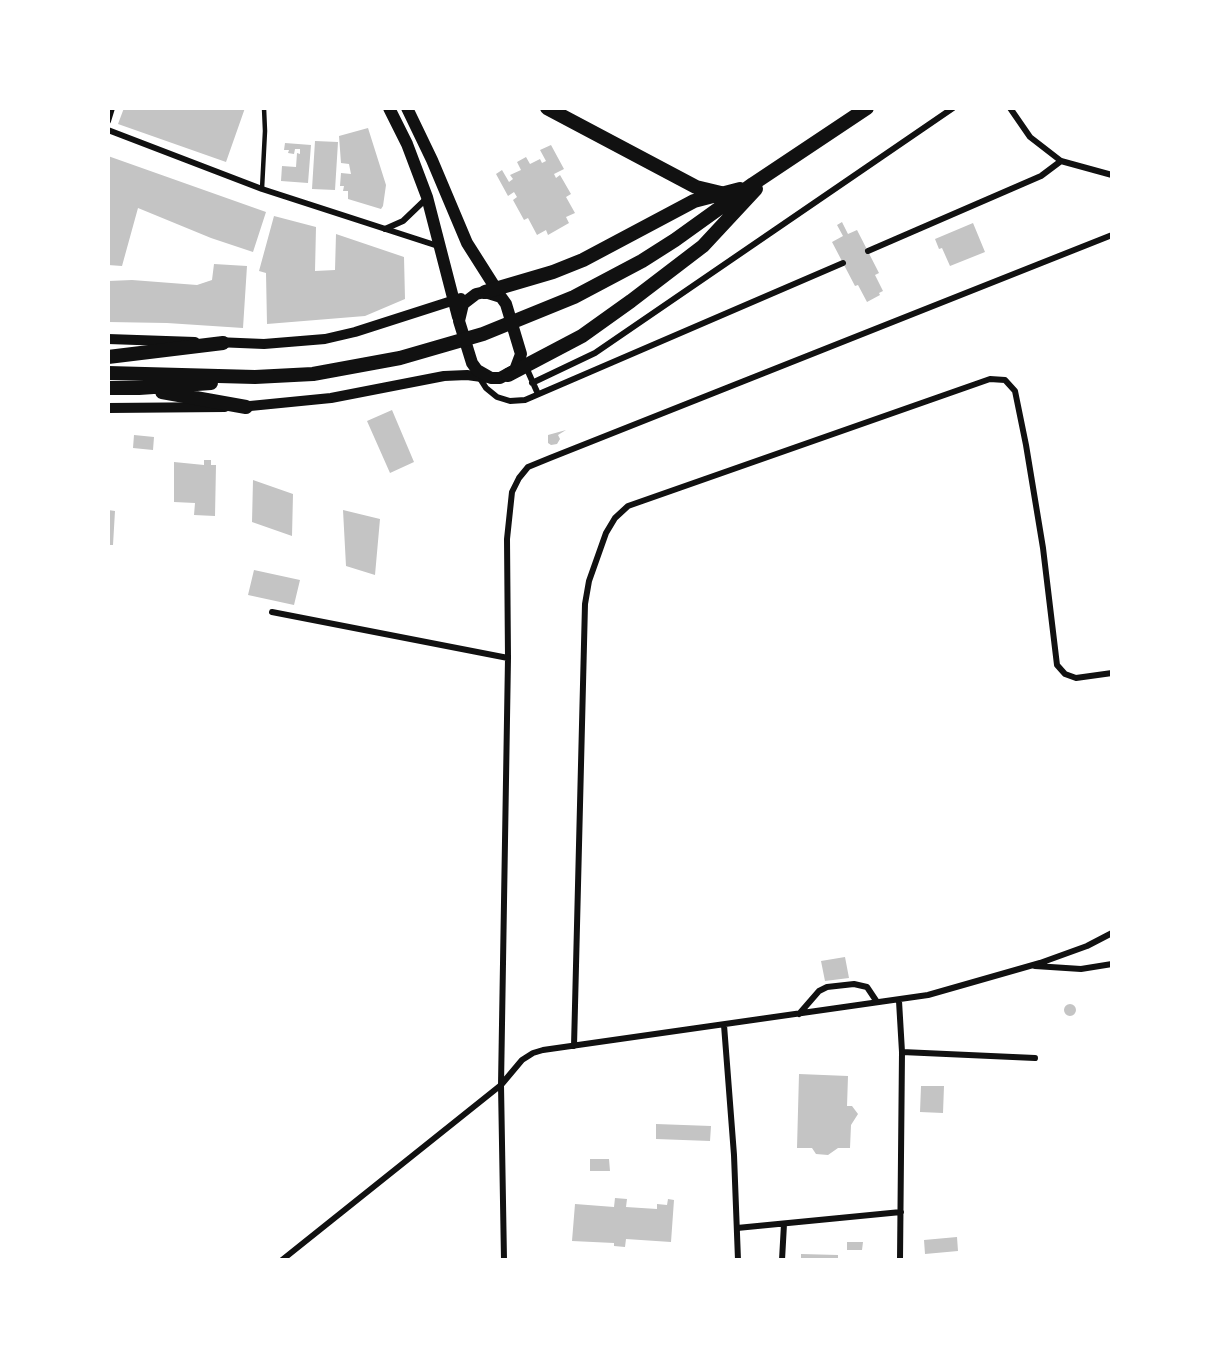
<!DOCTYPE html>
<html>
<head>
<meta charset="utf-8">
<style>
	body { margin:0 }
	#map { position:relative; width:1220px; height:1368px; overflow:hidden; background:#fff; font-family:Rubik,sans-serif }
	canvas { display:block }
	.frame { position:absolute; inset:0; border:110px solid #fff; pointer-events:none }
</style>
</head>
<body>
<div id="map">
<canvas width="1220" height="1368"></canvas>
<div class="frame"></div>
</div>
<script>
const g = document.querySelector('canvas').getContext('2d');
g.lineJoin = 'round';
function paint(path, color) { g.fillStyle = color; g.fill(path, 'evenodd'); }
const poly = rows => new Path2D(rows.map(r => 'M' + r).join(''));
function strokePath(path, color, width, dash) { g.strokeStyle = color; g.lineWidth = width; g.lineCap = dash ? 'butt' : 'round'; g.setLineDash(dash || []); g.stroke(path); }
const building = poly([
	[124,108,245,108,226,162,118,124],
	[368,128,386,185,383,206,381,209,348,199,348,191,343,191,344,186,340,186,341,173,351,174,349,164,341,163,339,136],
	[315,141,338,142,335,190,312,189],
	[285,143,311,145,308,183,281,181,282,166,296,167,297,153,300,154,300,149,295,149,294,154,288,153,289,150,284,150],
	[551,145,564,169,554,174,556,178,560,175,571,194,566,197,575,213,566,217,569,223,548,235,546,230,537,235,528,218,524,220,513,200,517,197,514,192,508,196,496,174,502,170,509,182,513,179,510,175,521,170,517,162,526,157,530,164,540,159,542,163,546,161,540,150],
	[108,156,266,212,253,252,211,238,138,208,122,266,108,265],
	[274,216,316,227,315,271,335,270,336,234,404,257,405,299,365,316,267,324,266,273,259,271],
	[842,222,848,234,857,230,879,273,875,275,883,291,879,293,880,295,867,302,858,285,855,286,832,242,843,236,837,225],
	[973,223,985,252,950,266,942,248,939,249,935,239],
	[214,264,247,266,243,328,167,323,108,322,108,281,132,280,197,285,212,280],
	[392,410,414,462,390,473,367,421],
	[566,430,558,435,560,439,557,444,551,445,548,443,548,435],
	[134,435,154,437,153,450,133,448],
	[204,460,211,460,211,465,216,465,215,516,194,515,195,503,174,502,174,462,204,465],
	[253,480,293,494,292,536,252,522],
	[108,510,115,511,113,545,108,545],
	[343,510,380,519,375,575,346,566],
	[254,570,300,580,294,605,248,595],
	[845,957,849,978,825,981,821,961],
	'1064 1010a6 6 0 1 1 12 0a6 6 0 1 1-12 0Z',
	[799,1074,848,1076,847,1106,852,1106,858,1114,851,1125,850,1148,838,1148,828,1155,816,1154,812,1148,797,1148],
	[921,1086,944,1086,943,1113,920,1112],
	[656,1124,711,1126,710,1141,656,1139],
	[590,1159,609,1159,610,1171,590,1171],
	[615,1198,627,1199,626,1207,657,1209,657,1204,667,1205,668,1199,674,1200,671,1242,626,1239,625,1247,614,1246,614,1243,572,1241,575,1204,614,1207],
	[957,1237,958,1251,925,1254,924,1240],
	[847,1242,863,1242,862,1250,847,1250],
	[801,1254,838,1255,838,1260,801,1260]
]);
const service = poly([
	[262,189,265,131,264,108]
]);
const minor = poly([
	[1010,108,1030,137,1061,161,1112,175],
	[108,121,112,108],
	[108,130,262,189,438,246],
	[385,229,403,221,427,198],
	[868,251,1041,176,1061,161],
	[526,367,538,394],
	[479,377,486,388,497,397,510,401,525,400,843,263],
	[532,383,595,353,953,108],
	[272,612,508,658],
	[1035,966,1081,969,1112,964],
	[899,1001,902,1052,900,1260],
	[799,1014,819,991,827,987,854,984,867,987,877,1002],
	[724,1025,734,1155,738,1260],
	[574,1046,585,604,589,581,606,533,615,518,628,506,990,379,1005,380,1015,391,1026,445,1043,548,1057,665,1065,674,1076,678,1112,673],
	[902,1052,1035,1058],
	[737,1228,901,1212],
	[282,1260,501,1085,508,658,507,539,512,492,519,478,528,467,550,458,1112,235],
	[504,1260,501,1085,522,1060,533,1053,543,1050,928,995,1040,963,1087,946,1112,933],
	[782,1260,784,1224]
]);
const tertiary = poly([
	[108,339,195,342],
	[216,342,264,344,325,339,355,332,461,298],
	[240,407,331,398,444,376,467,375,489,378],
	[108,408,225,407]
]);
const secondary = poly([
	[389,108,407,144,427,197,458,317],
	[407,108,432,160,467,243,500,295],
	[485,292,501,297,506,304,521,354,515,370,500,378,491,378,477,370,472,363,459,321,463,304,476,294,485,292]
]);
const primary = poly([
	[547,108,696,187,721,193],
	[485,292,553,272,583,260,694,201,740,189],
	[108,357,223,343],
	[108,373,255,377,313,374,400,358,483,334,574,297,642,261,675,240,753,184,867,108],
	[508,375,582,336,631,301,703,246,756,189],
	[108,388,139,388,211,383],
	[162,392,246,407]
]);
paint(building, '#c4c4c4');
strokePath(service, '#111', 4.5);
strokePath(minor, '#111', 6);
strokePath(tertiary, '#111', 10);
strokePath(secondary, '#111', 12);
strokePath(primary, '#111', 14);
</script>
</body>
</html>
